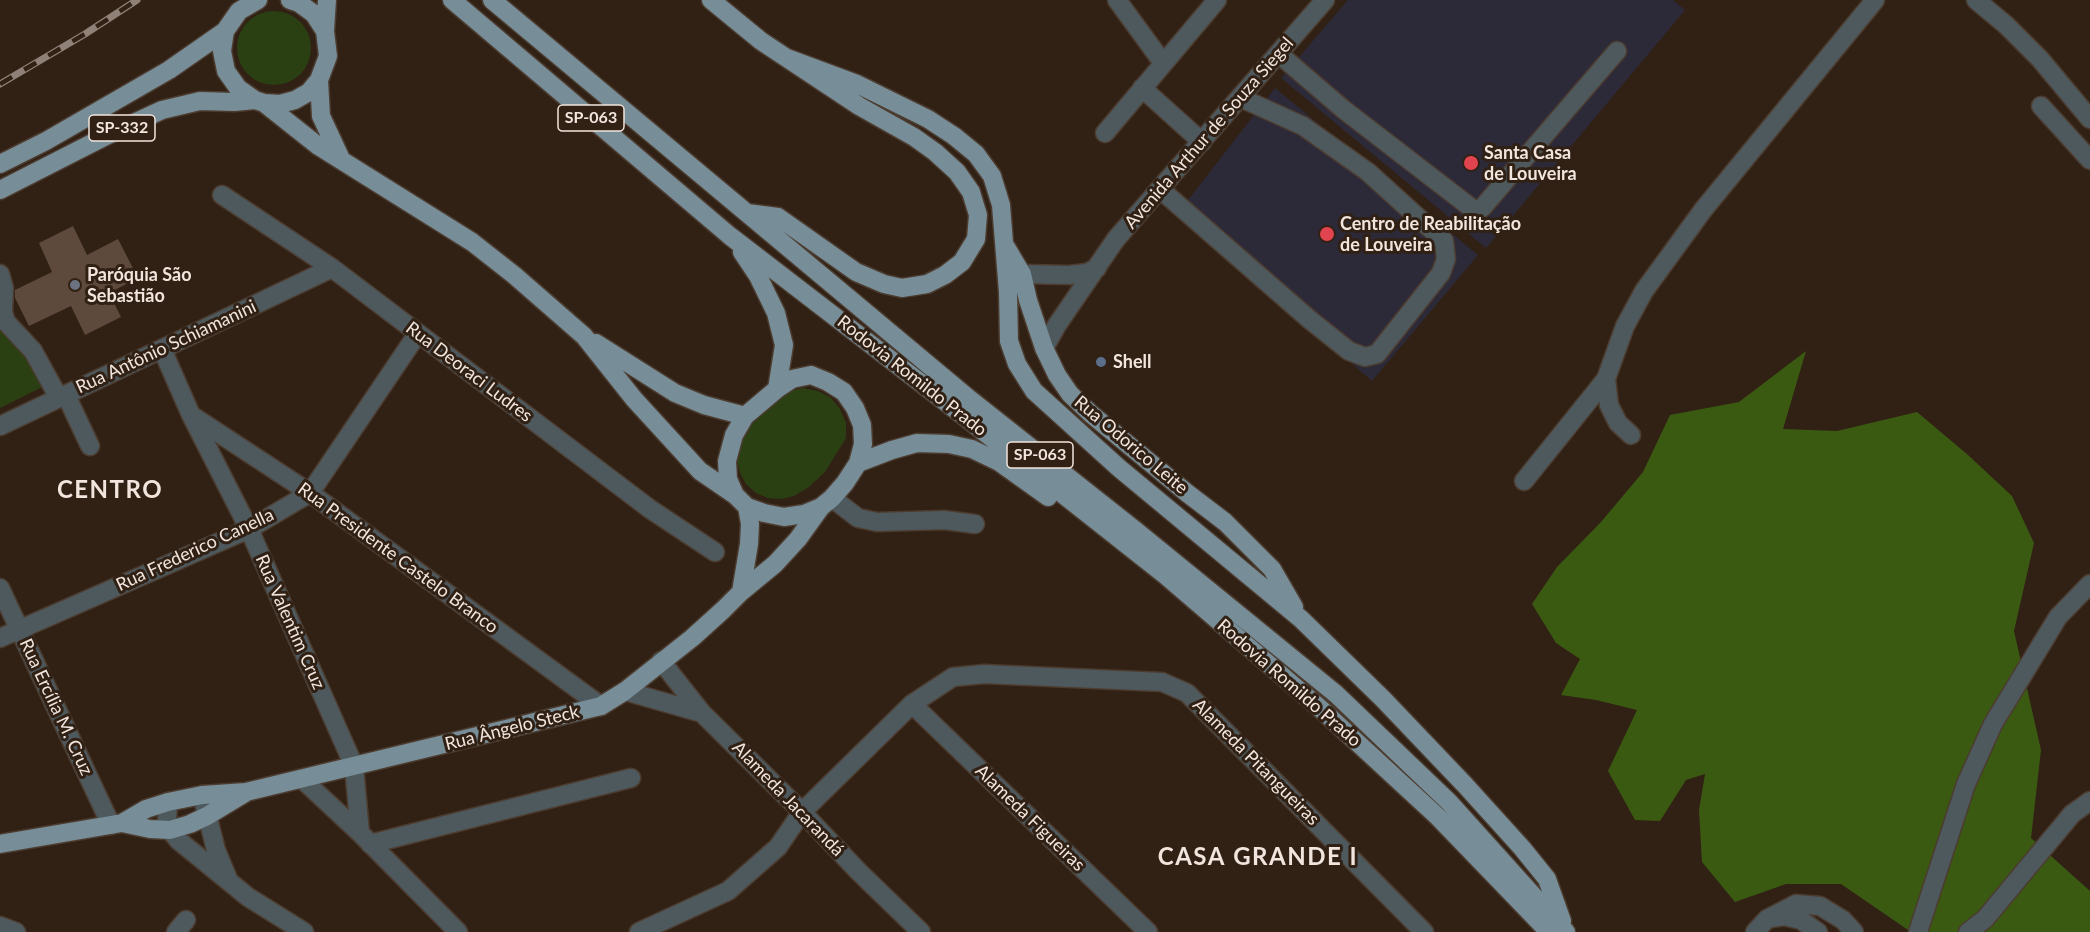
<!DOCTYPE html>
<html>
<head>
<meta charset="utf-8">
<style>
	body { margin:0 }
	canvas { display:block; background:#312014 }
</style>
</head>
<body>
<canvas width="2090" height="932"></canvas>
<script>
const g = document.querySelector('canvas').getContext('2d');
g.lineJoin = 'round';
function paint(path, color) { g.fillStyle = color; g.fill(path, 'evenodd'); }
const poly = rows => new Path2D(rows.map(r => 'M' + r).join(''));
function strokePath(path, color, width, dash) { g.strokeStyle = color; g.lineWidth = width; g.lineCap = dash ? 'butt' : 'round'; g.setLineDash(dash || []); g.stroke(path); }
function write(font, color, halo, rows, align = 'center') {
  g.font = font + ' Lato,sans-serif'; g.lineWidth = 6; g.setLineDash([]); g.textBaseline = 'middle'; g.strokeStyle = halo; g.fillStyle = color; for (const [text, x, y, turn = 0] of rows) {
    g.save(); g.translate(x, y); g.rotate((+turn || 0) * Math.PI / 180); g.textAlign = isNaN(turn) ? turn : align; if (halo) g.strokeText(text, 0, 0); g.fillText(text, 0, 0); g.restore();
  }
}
const medical = poly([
	[1348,0,1673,0,1685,10,1486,248,1281,78],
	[1275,88,1478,255,1372,381,1178,213]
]);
const green = poly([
	'237 48a37 37 0 1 1 74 0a37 37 0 1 1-74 0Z',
	[0,295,46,385,0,408],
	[803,388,818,391,831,398,840,409,846,423,846,438,825,472,809,487,794,496,781,499,768,498,756,493,746,484,740,473,737,460,738,447,750,425,769,403,789,391]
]);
const forest = poly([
	[1806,351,1783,429,1837,431,1917,412,1968,455,2012,496,2034,543,2014,631,2041,750,2031,838,2090,891,2090,932,1911,932,1841,884,1786,884,1735,902,1702,862,1699,810,1705,774,1686,780,1660,821,1635,820,1608,771,1637,710,1596,700,1561,695,1580,659,1556,643,1532,604,1557,567,1601,522,1643,472,1670,415,1739,402]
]);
const building = poly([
	[73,226,87,255,118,239,138,278,109,293,121,317,85,335,71,306,29,326,15,298,15,290,52,272,39,243]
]);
const minor = poly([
	[1117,0,1163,63],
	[1976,0,2006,25,2040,59,2090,119],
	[1279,54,1343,109,1474,210,1482,208,1617,51],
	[1142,88,1202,142],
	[2041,106,2090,160],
	[1105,133,1217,0],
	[1160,189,1309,319,1349,351,1365,357,1377,354,1441,273,1446,259,1444,241,1368,172,1303,126,1241,98],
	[222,195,332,268,650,509,715,552],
	[0,274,4,288,3,312,6,322,33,351,59,398],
	[1022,274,1069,275,1087,273,1097,268],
	[1044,348,1057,325,1116,239,1325,0],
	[162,349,191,415,249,529,354,766,360,833],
	[66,395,90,446],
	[191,415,310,493,601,706],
	[0,426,332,268],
	[1631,435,1618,423,1609,405,1606,379,1625,326,1644,291,1703,210,1875,0],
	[1524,481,1606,379],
	[832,498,858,518,877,522,944,520,975,524],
	[0,588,111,825],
	[0,638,249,529,310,493,418,333],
	[661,661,702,713,802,812,859,872,921,932],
	[625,691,702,713],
	[912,704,1148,932],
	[302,779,360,833,458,932],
	[202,795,216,850,228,879],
	[168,802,167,820,170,830,178,840,248,897,304,932],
	[370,844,631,778],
	[1771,918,1784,916,1801,920,1818,932],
	[0,926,16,932],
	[176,932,186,920],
	[639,932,728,891,778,847,802,812,912,704,953,677,984,674,1162,682,1187,693,1424,932],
	[1755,932,1767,919,1796,904,1820,906,1843,920,1854,932],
	[1918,932,1966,784,1993,724,2058,617,2090,584],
	[1968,932,1985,919,2072,814,2090,801]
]);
const major = poly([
	[258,0,239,11,225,31,222,51,226,71,238,88,255,100,264,103,280,104,295,100,309,92,319,80,328,56,325,31,314,14,299,3,290,0],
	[452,0,730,236,960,413,1165,575,1321,709,1438,817,1549,932],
	[492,0,967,397,1135,530,1336,694,1449,802,1566,932],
	[711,0,761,41,859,106,914,137,935,152,957,172,971,192,978,215,976,239,962,262,945,275,927,284,902,288,884,284,856,272,778,217,747,213],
	[325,31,327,0],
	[787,58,857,84,928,119,954,136,976,154,992,176,1001,205,1008,292,1009,341,1017,364,1034,391,1119,468,1301,619,1383,699,1465,785,1522,848,1547,879,1562,921],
	[319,80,321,116,341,159],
	[264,103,317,145,472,242,514,275,584,336,634,399,700,471,735,495],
	[0,164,46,141,169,70,225,31],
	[0,190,108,135,162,110,200,101,234,102,255,100],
	[1006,247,1022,274,1028,300,1044,348,1057,375,1070,394,1091,414,1187,493,1225,522,1272,569,1294,607],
	[742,252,758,276,776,313,784,345,777,389],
	[596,343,675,393,704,405,745,416],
	[811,375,828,382,844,392,855,408,862,425,863,444,858,463,845,483,832,498,821,507,804,514,784,517,764,513,747,507,735,495,728,479,727,461,734,435,745,416,777,389,792,379,811,375],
	[858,463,892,450,917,443,949,444,972,449,999,462,1048,497],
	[741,592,749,544,750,524,747,507],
	[122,823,150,829,170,830,190,824,207,816,245,793],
	[0,844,122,823,146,809,168,802,202,795,246,792,601,706,625,691,692,638,723,610,741,592,775,564,798,539,821,507]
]);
const rail = poly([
	[0,84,85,34,137,0]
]);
const markers = [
	[1471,163,8,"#e0444e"],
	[1327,234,8,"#e0444e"],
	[75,285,6,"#6b7280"],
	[1101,362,6,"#5c6f8a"]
];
const shields = [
	[591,118,66],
	[122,128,66],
	[1040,455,66]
];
const shieldNames = [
	["SP-063",591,118],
	["SP-332",122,128],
	["SP-063",1040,455]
];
const streetNames = [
	["Avenida Arthur de Souza Siegel",1209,133,-49],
	["Rua Antônio Schiamanini",166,347,-25],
	["Rua Deoraci Ludres",469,372,37],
	["Rodovia Romildo Prado",912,376,38],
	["Rua Odorico Leite",1131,445,40],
	["Rua Frederico Canella",195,550,-25],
	["Rua Presidente Castelo Branco",398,558,36],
	["Rua Valentim Cruz",290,622,66],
	["Rodovia Romildo Prado",1289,683,41],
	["Rua Ercília M. Cruz",56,707,65],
	["Rua Ângelo Steck",512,728,-14],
	["Alameda Pitangueiras",1256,762,45],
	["Alameda Jacarandá",788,799,46],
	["Alameda Figueiras",1030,818,44]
];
const poiNames = [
	["Santa Casa",1484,153],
	["de Louveira",1484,174],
	["Centro de Reabilitação",1340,224],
	["de Louveira",1340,245],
	["Paróquia São",87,275],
	["Sebastião",87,296],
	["Shell",1113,362]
];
const districtNames = [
	["CENTRO",110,490],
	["CASA GRANDE I",1258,857]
];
paint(medical, '#2c2939');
paint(green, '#2a4013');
paint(forest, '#3a5a12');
paint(building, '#5e4a3c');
strokePath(minor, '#4c3c30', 21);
strokePath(major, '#4c3c30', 21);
strokePath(minor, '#4e595e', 18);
strokePath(major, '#778d97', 18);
strokePath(rail, '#8f8177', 7);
strokePath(rail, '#312014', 4.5, [14]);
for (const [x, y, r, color] of markers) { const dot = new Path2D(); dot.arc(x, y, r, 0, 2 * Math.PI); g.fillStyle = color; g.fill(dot); strokePath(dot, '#312014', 2); }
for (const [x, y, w] of shields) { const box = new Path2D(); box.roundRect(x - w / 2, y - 13, w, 26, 4.5); g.fillStyle = '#312014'; g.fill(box); strokePath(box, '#f1e5dd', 1.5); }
write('bold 16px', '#f1e5dd', null, shieldNames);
write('18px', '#f1e5dd', '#312014', streetNames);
write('bold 18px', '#f1e5dd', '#312014', poiNames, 'left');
g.letterSpacing = '1.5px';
write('bold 24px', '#f1e5dd', '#312014', districtNames);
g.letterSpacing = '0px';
</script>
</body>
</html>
